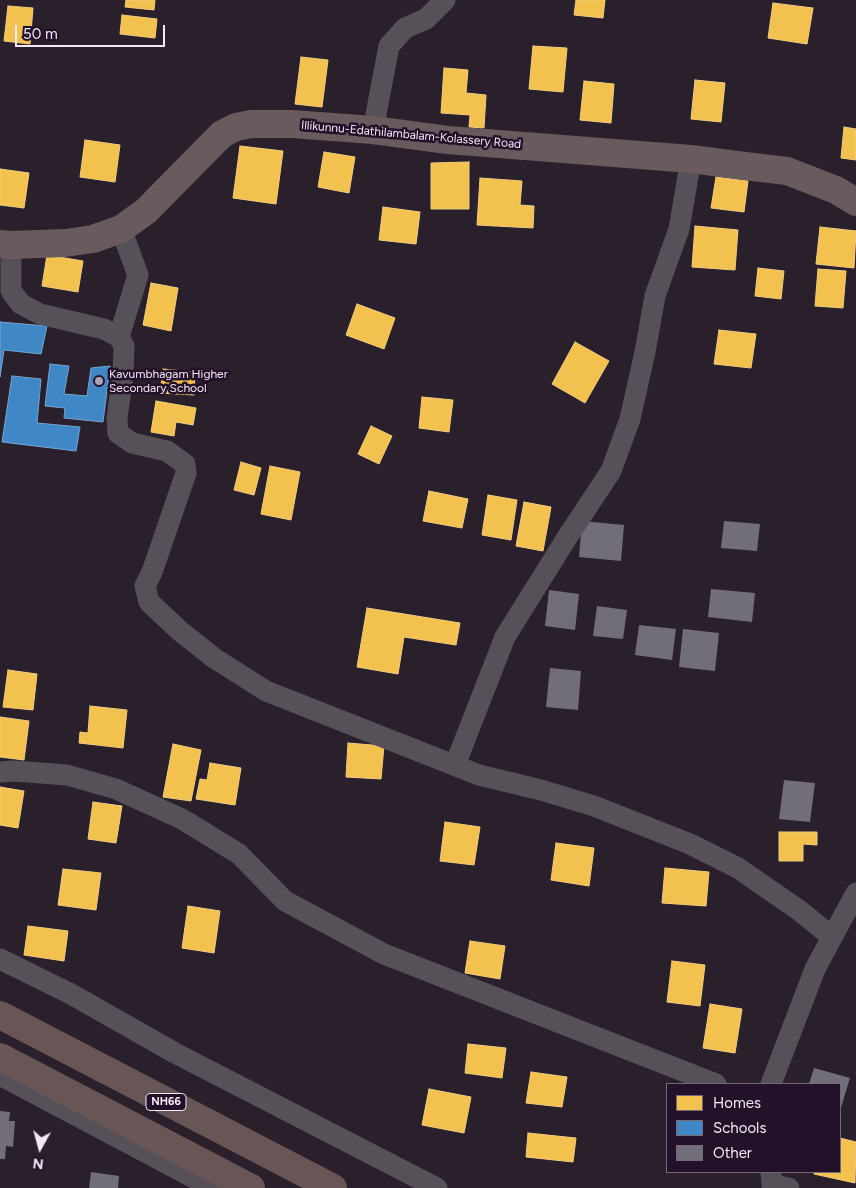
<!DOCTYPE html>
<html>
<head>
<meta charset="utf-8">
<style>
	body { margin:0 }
	#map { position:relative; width:856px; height:1188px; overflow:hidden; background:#29202c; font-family:Figtree,sans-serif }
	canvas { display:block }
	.legend { position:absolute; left:666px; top:1083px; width:175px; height:90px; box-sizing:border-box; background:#221128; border:1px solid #76677b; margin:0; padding:6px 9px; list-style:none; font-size:15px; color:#f3e8f8 }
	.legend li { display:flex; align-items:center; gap:10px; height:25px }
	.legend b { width:25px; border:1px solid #76677b }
	.north { position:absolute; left:15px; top:1123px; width:50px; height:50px; -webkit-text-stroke:4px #221128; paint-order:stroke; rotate:187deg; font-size:14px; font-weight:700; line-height:20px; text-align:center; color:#f3e8f8 }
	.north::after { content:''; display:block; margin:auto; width:18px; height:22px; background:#f3e8f8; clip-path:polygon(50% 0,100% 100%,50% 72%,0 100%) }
	.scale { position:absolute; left:15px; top:25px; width:150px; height:22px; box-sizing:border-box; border:2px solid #f3e8f8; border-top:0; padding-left:6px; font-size:15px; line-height:18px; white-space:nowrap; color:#f3e8f8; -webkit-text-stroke:4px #221128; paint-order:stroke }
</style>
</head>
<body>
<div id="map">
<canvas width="856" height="1188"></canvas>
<ul class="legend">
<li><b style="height:14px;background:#f2c14e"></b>Homes</li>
<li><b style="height:14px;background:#3f88c5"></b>Schools</li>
<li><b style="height:14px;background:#716e7a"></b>Other</li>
</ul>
<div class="north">N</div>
<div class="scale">50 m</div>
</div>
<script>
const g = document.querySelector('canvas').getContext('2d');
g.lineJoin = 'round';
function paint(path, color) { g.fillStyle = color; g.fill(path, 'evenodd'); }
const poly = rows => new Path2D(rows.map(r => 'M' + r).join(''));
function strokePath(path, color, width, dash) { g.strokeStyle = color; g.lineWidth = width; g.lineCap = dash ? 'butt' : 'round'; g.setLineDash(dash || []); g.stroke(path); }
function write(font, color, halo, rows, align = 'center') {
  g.font = font + ' Figtree,sans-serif'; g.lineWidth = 5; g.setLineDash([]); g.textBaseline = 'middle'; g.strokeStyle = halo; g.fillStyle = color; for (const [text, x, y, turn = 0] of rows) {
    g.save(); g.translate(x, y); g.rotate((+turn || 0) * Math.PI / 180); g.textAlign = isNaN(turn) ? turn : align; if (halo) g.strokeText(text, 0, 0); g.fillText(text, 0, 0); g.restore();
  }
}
const homes = poly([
	[126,0,155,0,154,10,125,7,126,0],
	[576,0,605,0,603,18,574,15,576,0],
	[773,3,813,8,807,44,768,38,773,3],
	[8,6,33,8,30,44,4,41,8,6],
	[122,15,157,19,155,38,120,34,122,15],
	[533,46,567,48,563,92,529,89,533,46],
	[301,57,328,60,322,107,295,104,301,57],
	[444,68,468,70,466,93,486,95,484,128,469,127,470,115,441,113,444,68],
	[695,80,725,83,721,122,691,119,695,80],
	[584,81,614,84,611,123,580,120,584,81],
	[844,127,856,129,856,160,841,158,844,127],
	[85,140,120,145,115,182,80,177,85,140],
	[240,146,283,151,276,204,233,198,240,146],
	[324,152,355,157,349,193,318,187,324,152],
	[469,162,469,209,431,209,431,163,469,162],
	[0,169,29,173,24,208,0,205,0,169],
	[716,177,748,181,744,212,711,208,716,177],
	[480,178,522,181,520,205,534,206,533,228,477,225,480,178],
	[383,207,420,212,416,244,379,240,383,207],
	[695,226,738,230,735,270,692,267,695,226],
	[820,227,856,231,854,268,816,264,820,227],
	[47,255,83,261,78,292,42,286,47,255],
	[758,268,784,271,781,299,755,296,758,268],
	[818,269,846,271,843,308,815,306,818,269],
	[151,283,178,288,171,331,143,325,151,283],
	[357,304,395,318,384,349,346,335,357,304],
	[719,330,756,334,751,368,714,364,719,330],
	[575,342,609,361,585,403,552,384,575,342],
	[163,369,195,372,194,395,160,393,163,369],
	[422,397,453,400,449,432,419,428,422,397],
	[156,401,196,408,193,425,176,422,174,436,151,432,156,401],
	[371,426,392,436,379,464,358,454,371,426],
	[241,462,261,468,254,495,234,490,241,462],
	[270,466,300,472,291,520,261,514,270,466],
	[429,491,468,499,462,528,423,521,429,491],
	[488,495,517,500,511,540,482,535,488,495],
	[524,502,551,507,543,551,516,546,524,502],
	[367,608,460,623,456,645,404,637,398,674,357,667,367,608],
	[8,670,37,674,33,710,3,707,8,670],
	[90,706,127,710,123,748,79,743,80,732,88,733,90,706],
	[0,717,29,721,24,760,0,757,0,717],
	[348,743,384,746,381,779,346,777,348,743],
	[173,744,201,750,191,801,163,797,173,744],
	[210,763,241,768,235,805,196,799,200,779,207,780,210,763],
	[0,787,24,791,18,828,0,825,0,787],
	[93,802,122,806,116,843,88,839,93,802],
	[445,822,480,827,474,865,440,861,445,822],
	[779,832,817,832,817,845,803,844,803,861,779,861,779,832],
	[556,843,594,848,589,886,551,880,556,843],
	[665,868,709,872,706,906,662,903,665,868],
	[63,869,101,873,96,910,58,905,63,869],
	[188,906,220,911,214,953,182,948,188,906],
	[28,926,68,931,64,961,24,955,28,926],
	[470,941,505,946,500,979,465,973,470,941],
	[672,961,705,965,700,1006,667,1002,672,961],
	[710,1004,742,1009,735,1053,703,1048,710,1004],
	[468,1044,506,1048,502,1078,465,1073,468,1044],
	[531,1072,567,1077,562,1107,526,1103,531,1072],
	[429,1089,471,1097,464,1133,422,1125,429,1089],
	[528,1133,576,1138,573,1162,526,1157,528,1133],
	[840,1138,856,1142,855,1183,814,1174,814,1172,840,1172,840,1138]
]);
const schools = poly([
	[0,322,47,326,41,354,4,350,0,377,0,322],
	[50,364,69,366,64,394,87,396,91,368,110,366,103,422,64,418,65,408,45,406,50,364],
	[12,376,41,379,37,423,80,427,76,451,2,442,12,376]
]);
const building = poly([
	[582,521,624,525,621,561,579,557],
	[724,521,760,524,757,551,721,548],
	[711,589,755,593,752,622,708,617],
	[549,590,579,594,575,630,545,626],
	[597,606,627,610,623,639,593,636],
	[639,625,676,629,672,660,635,655],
	[683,629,719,633,715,671,679,667],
	[550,668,581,671,578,710,546,707],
	[784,780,815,783,810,822,779,819],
	[814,1068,850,1078,840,1111,840,1084,809,1084],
	[0,1111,10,1112,9,1121,15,1121,13,1147,6,1146,5,1159,0,1159],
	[91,1172,119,1176,118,1188,89,1188]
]);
const minor = poly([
	[373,130,389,46,405,28,426,19,445,0],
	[11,245,11,291,21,304,40,314,104,329,119,337,124,346,123,375,117,418,118,433,132,443,167,451,185,464,186,473,152,572,145,586,149,602,180,631,214,658,266,691,479,775,541,790,594,806,690,844,738,868,800,911,832,937],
	[119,337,138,275,121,229],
	[455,765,505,637,568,536,611,471,630,419,645,352,655,296,679,229,691,159],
	[0,772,14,771,67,775,116,789,182,819,239,854,285,901,384,954,716,1084],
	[0,959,71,994,175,1053,437,1188],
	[0,1075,213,1188],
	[771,1084,815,969,856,893],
	[771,1172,772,1185,789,1188]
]);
const major = poly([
	[0,244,11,245,65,243,93,239,121,229,146,211,222,134,236,127,251,124,292,124,373,130,448,140,691,159,737,165,787,171,836,190,856,202]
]);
const highway = poly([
	[0,1015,333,1188],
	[0,1057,251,1188]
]);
const markers = [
	[99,381,5,"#aca2b1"]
];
const shields = [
	[166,1102,40]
];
const shieldNames = [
	["NH66",166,1102]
];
const streetNames = [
	["Illikunnu-Edathilambalam-Kolassery Road",411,135,5]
];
const poiNames = [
	["Kavumbhagam Higher",109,374],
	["Secondary School",109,388]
];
paint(homes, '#f2c14e');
strokePath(homes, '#f2cd81', 1);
paint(schools, '#3f88c5');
strokePath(schools, '#75a5d4', 1);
paint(building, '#716e7a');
strokePath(minor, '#565059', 21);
strokePath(major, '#695a5d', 28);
strokePath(highway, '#685656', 28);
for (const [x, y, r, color] of markers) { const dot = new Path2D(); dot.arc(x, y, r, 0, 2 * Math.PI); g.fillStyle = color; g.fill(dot); strokePath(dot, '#221128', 2); }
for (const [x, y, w] of shields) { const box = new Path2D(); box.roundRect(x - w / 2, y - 8.5, w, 17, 4); g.fillStyle = '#221128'; g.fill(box); strokePath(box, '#f3e8f8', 1); }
write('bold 11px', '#f3e8f8', null, shieldNames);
write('12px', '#f3e8f8', '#221128', streetNames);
write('12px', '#f3e8f8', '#221128', poiNames, 'left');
</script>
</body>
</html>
